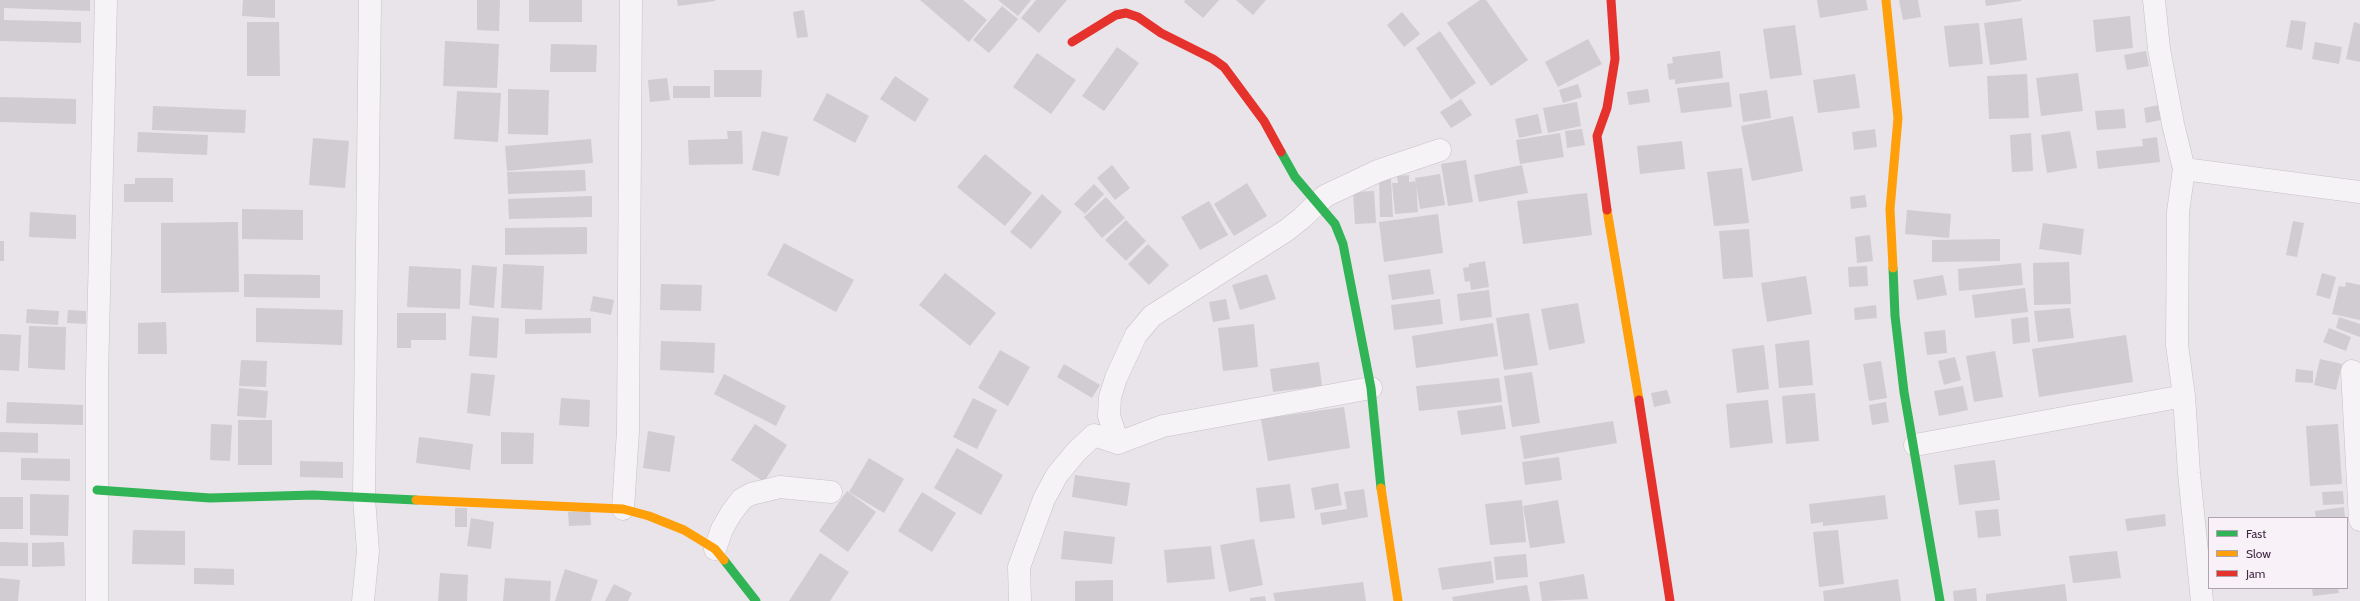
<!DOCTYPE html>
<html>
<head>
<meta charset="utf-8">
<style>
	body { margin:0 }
	#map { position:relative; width:2360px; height:601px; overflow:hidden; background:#e9e4e9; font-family:Cabin,sans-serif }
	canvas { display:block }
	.legend { position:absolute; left:2208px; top:517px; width:140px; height:72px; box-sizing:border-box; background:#f8f2f8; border:1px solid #b0a2b0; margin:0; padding:5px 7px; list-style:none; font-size:12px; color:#432945 }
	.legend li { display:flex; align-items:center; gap:8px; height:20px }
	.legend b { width:20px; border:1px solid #b0a2b0 }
</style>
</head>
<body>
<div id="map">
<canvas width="2360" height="601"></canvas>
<ul class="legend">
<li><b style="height:5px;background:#30b455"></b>Fast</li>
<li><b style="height:5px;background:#ff9f0a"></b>Slow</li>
<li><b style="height:5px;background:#e5322d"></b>Jam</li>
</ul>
</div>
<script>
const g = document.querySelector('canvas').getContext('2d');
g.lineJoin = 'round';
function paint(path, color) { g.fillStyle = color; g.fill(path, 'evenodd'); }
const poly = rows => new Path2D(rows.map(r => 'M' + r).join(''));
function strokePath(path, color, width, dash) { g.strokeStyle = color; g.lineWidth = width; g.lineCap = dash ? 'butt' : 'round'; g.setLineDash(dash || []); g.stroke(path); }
const building = poly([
	[0,0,90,0,90,11,4,8,4,20,81,22,81,43,0,41],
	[243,0,275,0,275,18,242,16],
	[477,0,500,0,499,31,477,30],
	[529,0,582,0,582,22,529,22],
	[677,0,715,0,715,1,678,6],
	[920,0,963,0,987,20,969,42],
	[998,0,1031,0,1018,16],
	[1036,0,1067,0,1039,33,1021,18],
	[1185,0,1219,0,1203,18,1184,2],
	[1236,0,1266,0,1253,15],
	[1480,0,1486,0,1528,60,1491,86,1447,23],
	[1817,0,1866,0,1868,10,1820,18],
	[1899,0,1918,0,1921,17,1903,20],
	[1985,0,2021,0,2021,1,1986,6],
	[1002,6,1018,19,989,53,973,40],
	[804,10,808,37,797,38,793,12],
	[1402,12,1420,34,1404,47,1387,25],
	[2130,16,2133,48,2096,52,2093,20],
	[2022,18,2027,60,1990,65,1984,23],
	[2291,20,2306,22,2302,50,2286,47],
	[247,22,279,22,280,76,247,76],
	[2354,22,2360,24,2360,62,2346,59],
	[1979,23,1983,64,1949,67,1944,26],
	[1795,25,1802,75,1770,79,1763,29],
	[1440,31,1476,83,1451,100,1416,48],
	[1588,39,1602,64,1558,87,1545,62],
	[445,41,499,44,497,88,443,86],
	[2315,42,2342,47,2339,64,2312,59],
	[551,44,597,45,596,72,550,72],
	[1117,47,1139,63,1104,111,1082,96],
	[1720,51,1723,78,1675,84,1675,79,1669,80,1667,64,1673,63,1672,57],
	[2146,51,2149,66,2127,70,2124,55],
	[1037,53,1076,80,1051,114,1013,87],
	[714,70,762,70,761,97,714,97],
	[2078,73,2083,111,2041,116,2036,78],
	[1855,74,1860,108,1818,113,1813,80],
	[2027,74,2029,118,1989,119,1987,76],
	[895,76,929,99,915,122,880,99],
	[667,78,670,100,650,102,648,80],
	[1729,82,1732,107,1681,113,1677,88],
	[1578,84,1582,97,1563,103,1559,90],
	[673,86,710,86,710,98,673,98],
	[508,89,549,90,548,135,508,134],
	[1648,89,1650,102,1629,105,1627,92],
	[1767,90,1771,118,1743,122,1739,94],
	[457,91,501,93,498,142,454,139],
	[827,93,869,116,855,143,813,120],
	[0,97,76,99,76,124,0,122],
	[1461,99,1472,115,1451,128,1440,112],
	[1577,102,1581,126,1548,133,1543,108],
	[2159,105,2161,120,2146,123,2144,108],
	[153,106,246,110,245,133,152,130],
	[2124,109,2126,128,2097,130,2095,111],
	[1538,114,1542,133,1519,138,1515,119],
	[1793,116,1803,171,1752,181,1741,126],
	[1582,129,1585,145,1567,148,1565,131],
	[1875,129,1877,147,1854,150,1852,132],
	[727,131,742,131,743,164,689,165,688,140,728,139],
	[762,131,788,137,779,176,752,170],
	[2070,131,2077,168,2047,173,2041,135],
	[138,132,208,135,207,155,137,152],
	[1560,133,1564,157,1520,164,1516,140],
	[2031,133,2033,171,2012,172,2010,135],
	[2157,137,2160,162,2098,169,2096,151,2143,146,2142,139],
	[313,138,349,141,345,188,309,185],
	[591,139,593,163,507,171,505,146],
	[1682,141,1685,169,1640,174,1637,146],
	[985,154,1032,193,1005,226,957,187],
	[1466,160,1473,202,1448,206,1441,164],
	[1112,165,1130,188,1115,200,1097,178],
	[1522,165,1528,193,1479,202,1474,175],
	[1742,168,1749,223,1714,226,1707,172],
	[585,170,586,191,508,194,507,172],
	[1440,174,1445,205,1420,209,1415,178],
	[1409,175,1409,182,1416,181,1418,212,1395,214,1392,183,1398,183,1397,176],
	[135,178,173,178,173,202,124,202,124,184,135,184],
	[1379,179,1391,179,1393,217,1380,217],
	[1247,183,1267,216,1234,236,1214,204],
	[1094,184,1104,194,1085,214,1074,204],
	[1374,191,1376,223,1355,224,1353,192],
	[1587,193,1592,235,1523,244,1517,201],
	[1042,194,1062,212,1031,249,1010,232],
	[1865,195,1867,207,1851,209,1850,197],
	[592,196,592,217,509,219,508,199],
	[1106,197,1125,218,1102,238,1084,217],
	[1209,201,1228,235,1200,250,1181,217],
	[242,209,303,210,303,240,242,239],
	[1907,210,1951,214,1949,238,1905,234],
	[30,212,76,215,76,239,29,237],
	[1438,214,1443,253,1384,262,1379,222],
	[1126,220,1146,241,1126,261,1105,240],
	[2293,221,2304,223,2297,257,2286,255],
	[238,222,239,292,161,293,161,223],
	[2043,223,2084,229,2081,255,2039,249],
	[587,227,587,254,505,255,505,228],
	[1749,229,1753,277,1723,279,1719,231],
	[1870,235,1873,261,1857,263,1855,237],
	[2000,239,2000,261,1932,262,1932,240],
	[0,241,4,241,4,261,0,261],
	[784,243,854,280,836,312,767,275],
	[1148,244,1169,265,1149,285,1128,264],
	[1485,261,1489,287,1471,290,1470,281,1465,282,1463,268,1469,267,1469,264],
	[2069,262,2071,304,2034,305,2033,263],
	[2021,263,2023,285,1959,291,1958,269],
	[503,264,544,266,542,310,501,308],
	[472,265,497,267,494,308,469,305],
	[409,266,461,269,460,309,407,307],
	[1867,266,1868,286,1849,287,1848,267],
	[1430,269,1434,294,1392,300,1388,275],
	[945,273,996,313,970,346,919,305],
	[2322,273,2336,277,2330,299,2316,295],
	[244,274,320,275,320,298,244,297],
	[1267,274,1276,299,1240,310,1232,285],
	[1943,275,1947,295,1917,300,1913,280],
	[1806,276,1812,314,1767,322,1761,283],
	[2346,282,2360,285,2360,320,2332,314,2339,286,2345,287],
	[661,284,702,285,701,311,660,310],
	[2025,288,2028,312,1975,318,1972,295],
	[1489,290,1492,317,1460,321,1457,294],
	[593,296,614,300,611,315,590,311],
	[1226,299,1230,319,1213,322,1209,302],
	[1440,299,1443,324,1394,330,1391,305],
	[1578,303,1585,343,1549,350,1541,309],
	[1876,305,1877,318,1855,320,1854,308],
	[256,308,343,310,342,345,256,342],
	[2070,308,2074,338,2038,342,2034,311],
	[27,309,59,311,58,325,26,323],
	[68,310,86,311,86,324,67,323],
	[397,313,446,313,446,340,411,340,411,348,397,348],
	[1529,313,1538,365,1504,370,1496,318],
	[472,316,499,318,497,358,469,356],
	[2028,317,2030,342,2013,344,2011,319],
	[2339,317,2360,324,2360,337,2336,328],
	[591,318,591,333,525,334,525,319],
	[166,322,167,354,138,354,138,323],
	[1493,323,1498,356,1416,368,1412,336],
	[1254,324,1258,367,1223,371,1218,328],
	[29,326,66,327,65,370,28,368],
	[2329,328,2351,337,2346,351,2323,342],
	[1945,330,1947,353,1927,355,1924,332],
	[0,334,21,335,19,371,0,370],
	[2126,335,2133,382,2039,397,2032,349],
	[1809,340,1813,385,1779,388,1775,344],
	[661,341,715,343,714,373,660,370],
	[1764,345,1769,389,1737,393,1732,349],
	[1000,350,1030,367,1008,406,978,388],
	[1995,351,2003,397,1974,402,1966,356],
	[1955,357,1961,380,1944,385,1938,361],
	[2320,359,2342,364,2336,390,2314,385],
	[241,360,267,361,266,387,239,386],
	[1881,361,1887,398,1869,401,1863,364],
	[1319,362,1322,386,1273,392,1270,369],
	[1064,364,1100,385,1092,398,1057,377],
	[2296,369,2313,371,2313,383,2295,382],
	[1532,372,1540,423,1512,427,1504,376],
	[471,373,495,375,490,416,467,413],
	[724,374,786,406,776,426,714,394],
	[1499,378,1502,402,1419,411,1416,386],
	[1963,386,1968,410,1939,416,1934,391],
	[239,388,268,391,266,418,237,416],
	[1667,390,1671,403,1654,407,1651,393],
	[1815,393,1819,441,1786,444,1782,396],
	[561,398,590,400,589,427,559,425],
	[973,398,997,410,977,449,953,437],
	[1768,400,1773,443,1730,448,1726,404],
	[7,402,83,405,83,425,6,423],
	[1886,402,1889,422,1872,425,1869,405],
	[1502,405,1506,429,1461,435,1457,411],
	[1344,407,1350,448,1268,461,1261,419],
	[238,420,272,420,272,465,238,465],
	[1613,421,1617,443,1524,459,1520,436],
	[211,424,232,425,230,461,210,460],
	[755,424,787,445,764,482,731,460],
	[2338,424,2342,484,2310,486,2306,426],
	[648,431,675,436,670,472,643,468],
	[0,432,38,433,38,453,0,452],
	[501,432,534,433,533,464,501,464],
	[419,437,473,444,470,470,416,463],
	[957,448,1003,475,981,515,934,488],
	[1559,457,1562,480,1525,485,1522,462],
	[21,458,70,459,70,481,21,480],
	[869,458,904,479,884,513,849,492],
	[1995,460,2000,500,1959,505,1954,465],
	[300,461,343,462,343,478,300,477],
	[1075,475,1130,483,1127,506,1072,497],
	[1338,483,1342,505,1315,510,1311,488],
	[1290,484,1295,518,1260,522,1256,488],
	[1364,489,1368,517,1322,525,1320,513,1347,509,1344,492],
	[847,491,876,512,848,552,819,531],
	[2343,491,2344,504,2323,505,2322,492],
	[922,492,956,513,932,552,898,531],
	[30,494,69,495,68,536,30,535],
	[1885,495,1888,519,1823,526,1823,522,1811,524,1809,504],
	[0,497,23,497,23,529,0,529],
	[1522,500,1526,542,1490,545,1485,504],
	[1558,500,1565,543,1530,548,1523,506],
	[2344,507,2345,518,2316,518,2315,511],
	[455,508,467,508,467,527,455,527],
	[1998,509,2001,536,1978,538,1975,511],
	[590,511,591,525,569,526,568,512],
	[2165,514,2166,526,2127,531,2125,519],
	[471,518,494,522,491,549,467,546],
	[133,530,185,531,185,565,132,564],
	[1838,530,1844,584,1819,587,1813,532],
	[1064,531,1115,537,1112,564,1061,559],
	[1254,539,1263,585,1229,592,1220,545],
	[0,542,28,543,28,566,0,566],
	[64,542,65,566,32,567,32,543],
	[1211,546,1215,579,1167,583,1164,550],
	[2117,551,2121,578,2073,583,2069,556],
	[820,553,849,572,830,601,789,601],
	[1526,554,1528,577,1496,580,1494,557],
	[1491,561,1494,583,1442,590,1438,568],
	[194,568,234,569,234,585,194,584],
	[565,569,598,580,591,601,555,601],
	[440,573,468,575,467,601,438,601],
	[1584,574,1588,599,1542,601,1539,582],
	[0,578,20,580,18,601,0,601],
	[505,578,551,581,550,601,503,601],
	[1898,579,1901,601,1824,601,1823,591],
	[1113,580,1113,601,1075,601,1075,581],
	[1363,582,1366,601,1275,601,1273,593],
	[614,584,632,593,628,601,605,601],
	[2065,584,2067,601,1986,601,1986,594],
	[1527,585,1530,601,1453,601,1452,597],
	[1976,588,1977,601,1954,601,1953,591],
	[2312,588,2338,588,2339,593,2313,596],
	[1265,596,1266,601,1250,601,1250,598]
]);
const street = poly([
	[2154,0,2159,49,2173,124,2184,169,2178,212,2177,345,2184,396,2189,473,2202,601],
	[2184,169,2360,192],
	[2352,371,2360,520],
	[1118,443,1109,416,1110,397,1116,378,1136,335,1152,316,1287,230,1302,218,1325,196,1378,171,1440,150],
	[1915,445,2184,396],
	[623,509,628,431,631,0],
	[715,549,722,529,732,512,742,499,751,494,780,487,831,492],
	[97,601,97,376,106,0],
	[363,601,368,551,364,498,370,0],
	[1020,601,1019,567,1044,499,1057,475,1076,452,1094,435,1118,443,1163,426,1371,388]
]);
const fast = poly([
	[1281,152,1295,177,1335,224,1343,244,1371,388,1381,488],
	[1893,268,1895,316,1904,392,1940,601],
	[97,490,210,498,313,495,416,500],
	[724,560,756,601]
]);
const slow = poly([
	[1886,0,1898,118,1890,209,1893,268],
	[1607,210,1639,400],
	[1381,488,1398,601],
	[416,500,623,509,649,516,684,530,715,549,724,560]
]);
const jam = poly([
	[1072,42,1116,15,1126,13,1138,17,1161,33,1213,59,1224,67,1264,121,1281,152],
	[1607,210,1597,136,1607,108,1615,59,1611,0],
	[1639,400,1670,601]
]);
paint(building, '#d1cbd2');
strokePath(street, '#c7c1c7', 23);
strokePath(street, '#f6f3f6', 22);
strokePath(fast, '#30b455', 9);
strokePath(slow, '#ff9f0a', 9);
strokePath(jam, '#e5322d', 9);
</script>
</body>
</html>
